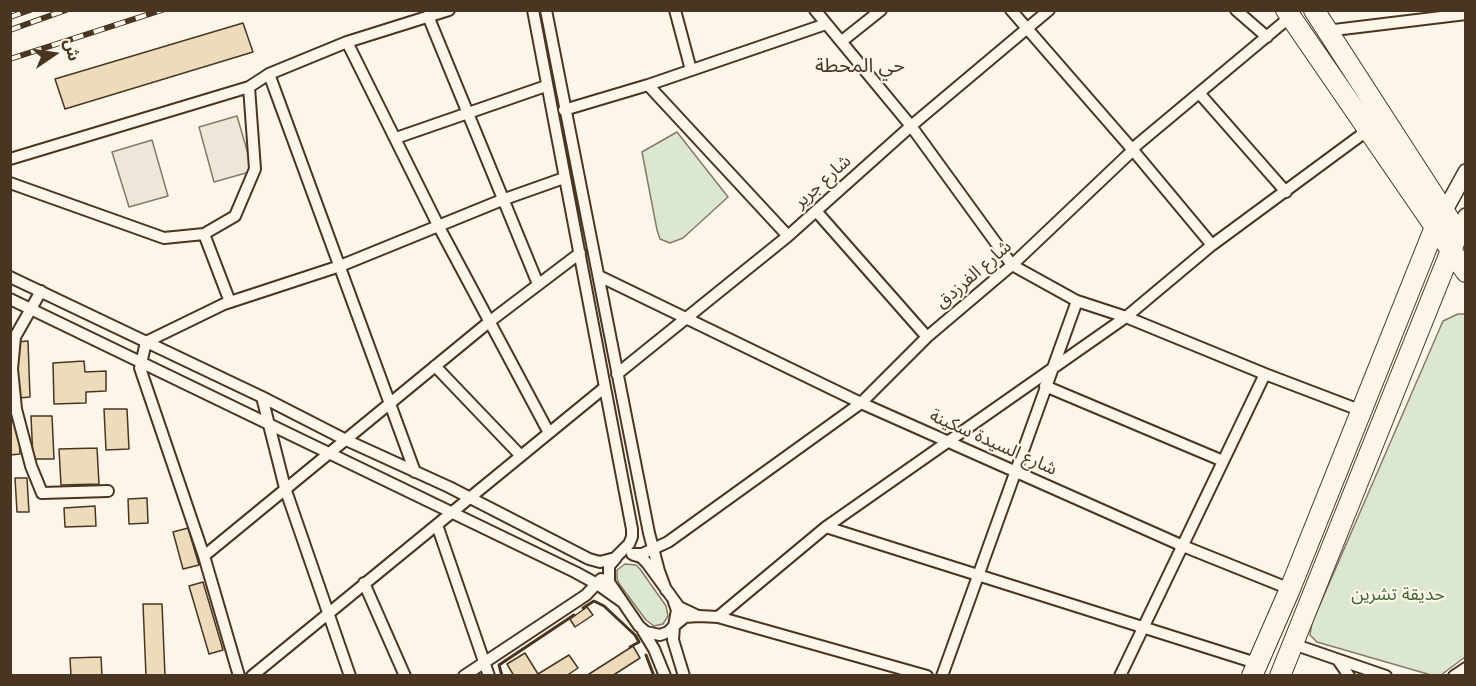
<!DOCTYPE html>
<html>
<head>
<meta charset="utf-8">
<style>
	body { margin:0 }
	#map { position:relative; width:1476px; height:686px; overflow:hidden; background:#fbf6e9; font-family:"Varela Round","Noto Sans Arabic",sans-serif }
	canvas { display:block }
	.frame { position:absolute; inset:0; border:12px solid #4a3520; pointer-events:none }
	.north { position:absolute; left:24px; top:24px; width:60px; height:60px; -webkit-text-stroke:4px #fbf6e9; paint-order:stroke; rotate:77deg; font-size:16px; font-weight:700; line-height:24px; text-align:center; color:#4a3520 }
	.north::after { content:''; display:block; margin:auto; width:21px; height:27px; background:#4a3520; clip-path:polygon(50% 0,100% 100%,50% 72%,0 100%) }
</style>
</head>
<body>
<div id="map">
<canvas width="1476" height="686"></canvas>
<div class="frame"></div>
<div class="north">ش</div>
</div>
<script>
const g = document.querySelector('canvas').getContext('2d');
g.lineJoin = 'round';
function paint(path, color) { g.fillStyle = color; g.fill(path, 'evenodd'); }
const poly = rows => new Path2D(rows.map(r => 'M' + r).join(''));
function strokePath(path, color, width, dash) { g.strokeStyle = color; g.lineWidth = width; g.lineCap = dash ? 'butt' : 'round'; g.setLineDash(dash || []); g.stroke(path); }
function write(font, color, halo, rows, align = 'center') {
  g.font = font + ' "Varela Round","Noto Sans Arabic",sans-serif'; g.lineWidth = 4.5; g.setLineDash([]); g.textBaseline = 'middle'; g.strokeStyle = halo; g.fillStyle = color; for (const [text, x, y, turn = 0] of rows) {
    g.save(); g.translate(x, y); g.rotate((+turn || 0) * Math.PI / 180); g.textAlign = isNaN(turn) ? turn : align; if (halo) g.strokeText(text, 0, 0); g.fillText(text, 0, 0); g.restore();
  }
}
const green = poly([
	[677,132,728,197,683,238,670,243,660,239,657,230,642,152,677,132],
	[1458,314,1465,314,1465,657,1441,675,1431,675,1317,642,1310,635,1312,623,1443,321,1458,314],
	[625,564,636,565,640,569,666,606,668,616,663,624,654,626,646,620,620,585,617,579,617,570,625,564]
]);
const parking = poly([
	[237,116,253,171,214,182,199,127,237,116],
	[152,140,168,196,129,207,112,152,152,140]
]);
const building = poly([
	[243,23,253,52,65,109,55,79,243,23],
	[28,341,30,397,19,398,17,342,28,341],
	[84,361,85,372,106,371,106,391,86,392,86,403,54,404,53,363,84,361],
	[104,409,127,409,129,449,106,450,104,409],
	[31,416,52,416,54,459,33,459,31,416],
	[10,422,18,422,20,454,10,455,10,422],
	[97,448,99,484,61,485,59,449,97,448],
	[15,478,27,478,29,512,17,512,15,478],
	[147,498,148,523,129,524,128,499,147,498],
	[95,506,96,526,65,527,64,508,95,506],
	[188,528,199,565,183,569,173,532,188,528],
	[203,582,223,650,209,654,189,586,203,582],
	[143,604,162,604,165,676,146,676,143,604],
	[587,607,593,615,575,627,570,619,587,607],
	[633,646,640,658,612,676,586,676,633,646],
	[525,653,538,674,569,655,578,668,566,676,514,676,507,664,525,653],
	[101,657,102,676,71,676,70,658,101,657]
]);
const street = poly([
	[546,10,649,533,659,571,666,590],
	[675,10,691,70],
	[815,10,911,126,1012,265,1077,301,1126,317,1265,374,1362,411],
	[1011,10,1132,149,1212,245],
	[1236,10,1267,37],
	[428,16,538,284],
	[1326,31,1466,14],
	[842,41,881,10],
	[347,42,439,227,549,433],
	[269,74,415,472],
	[648,85,788,236],
	[1200,94,1286,192],
	[564,110,648,85,826,24],
	[396,138,546,86],
	[10,159,249,87,269,74,347,42,449,10],
	[564,178,502,200,340,266,224,304,146,342,140,368,204,556,489,322,580,253],
	[10,183,164,238,204,234,235,216,255,169,249,87],
	[816,211,927,337],
	[204,234,230,302],
	[599,276,861,403,1183,546,1290,589],
	[10,277,262,397,346,440,449,487,589,559,600,562,615,558,629,544,632,537,632,529,533,10],
	[41,291,15,337,12,369,16,409,31,466,42,493,108,491],
	[10,299,575,572,597,584,621,601],
	[435,366,521,456],
	[617,374,788,236,911,126,1049,10],
	[1045,386,1223,461],
	[262,397,285,488,350,676],
	[437,525,489,676],
	[826,527,1256,663],
	[632,554,642,554,668,542,861,403,927,337,1012,265,1131,152,1132,149,1290,17],
	[634,555,641,557,647,563,679,607,696,615],
	[204,556,239,676],
	[616,558,609,566,609,582,639,626,646,632,660,635,668,632,674,626,677,610,674,602],
	[364,583,405,676],
	[718,617,826,527,1126,317,1212,245,1368,130],
	[643,631,654,649,665,676],
	[1293,644,1386,676],
	[1338,660,1349,676],
	[252,676,604,388],
	[464,676,586,595,601,579],
	[684,676,673,640,674,626,685,617,699,616,718,617,927,676],
	[942,676,1077,301],
	[1120,676,1265,374],
	[1454,676,1466,668]
]);
const secondary = poly([
	[1444,212,1466,172],
	[1458,233,1466,216]
]);
const highway = poly([
	[1286,10,1466,272],
	[1314,10,1451,222],
	[1252,676,1290,589,1435,227,1444,212],
	[1280,676,1458,233]
]);
const rail = poly([
	[10,17,30,10],
	[10,30,66,10],
	[10,59,162,10]
]);
const wall = poly([
	[583,608,594,601,604,606,635,635,639,642,630,647],
	[646,655,654,676],
	[502,676,499,665,574,615]
]);
const streetNames = [
	["شارع جرير",823,182,-42],
	["شارع الفرزدق",974,275,-41],
	["شارع السيدة سكينة",993,443,24]
];
const parkNames = [
	["حديقة تشرين",1398,595]
];
const neighbourhoodNames = [
	["حي المحطة",860,67]
];
paint(green, '#dce7d0');
strokePath(green, '#887966', 1.5);
paint(parking, '#ede7d9');
strokePath(parking, '#887966', 1.5);
paint(building, '#ecdcbc');
strokePath(building, '#4a3520', 1.5);
strokePath(street, '#4a3520', 14);
strokePath(secondary, '#4a3520', 18);
strokePath(highway, '#4a3520', 22);
strokePath(street, '#fbf6e9', 10);
strokePath(secondary, '#fbf6e9', 15);
strokePath(highway, '#fbf6e9', 20);
strokePath(rail, '#4a3520', 6);
strokePath(rail, '#fbf6e9', 4, [11]);
strokePath(wall, '#4a3520', 3);
write('18px', '#4a3520', '#fbf6e9', streetNames);
write('18px', '#436837', '#fbf6e9', parkNames);
write('20px', '#4a3520', '#fbf6e9', neighbourhoodNames);
</script>
</body>
</html>
